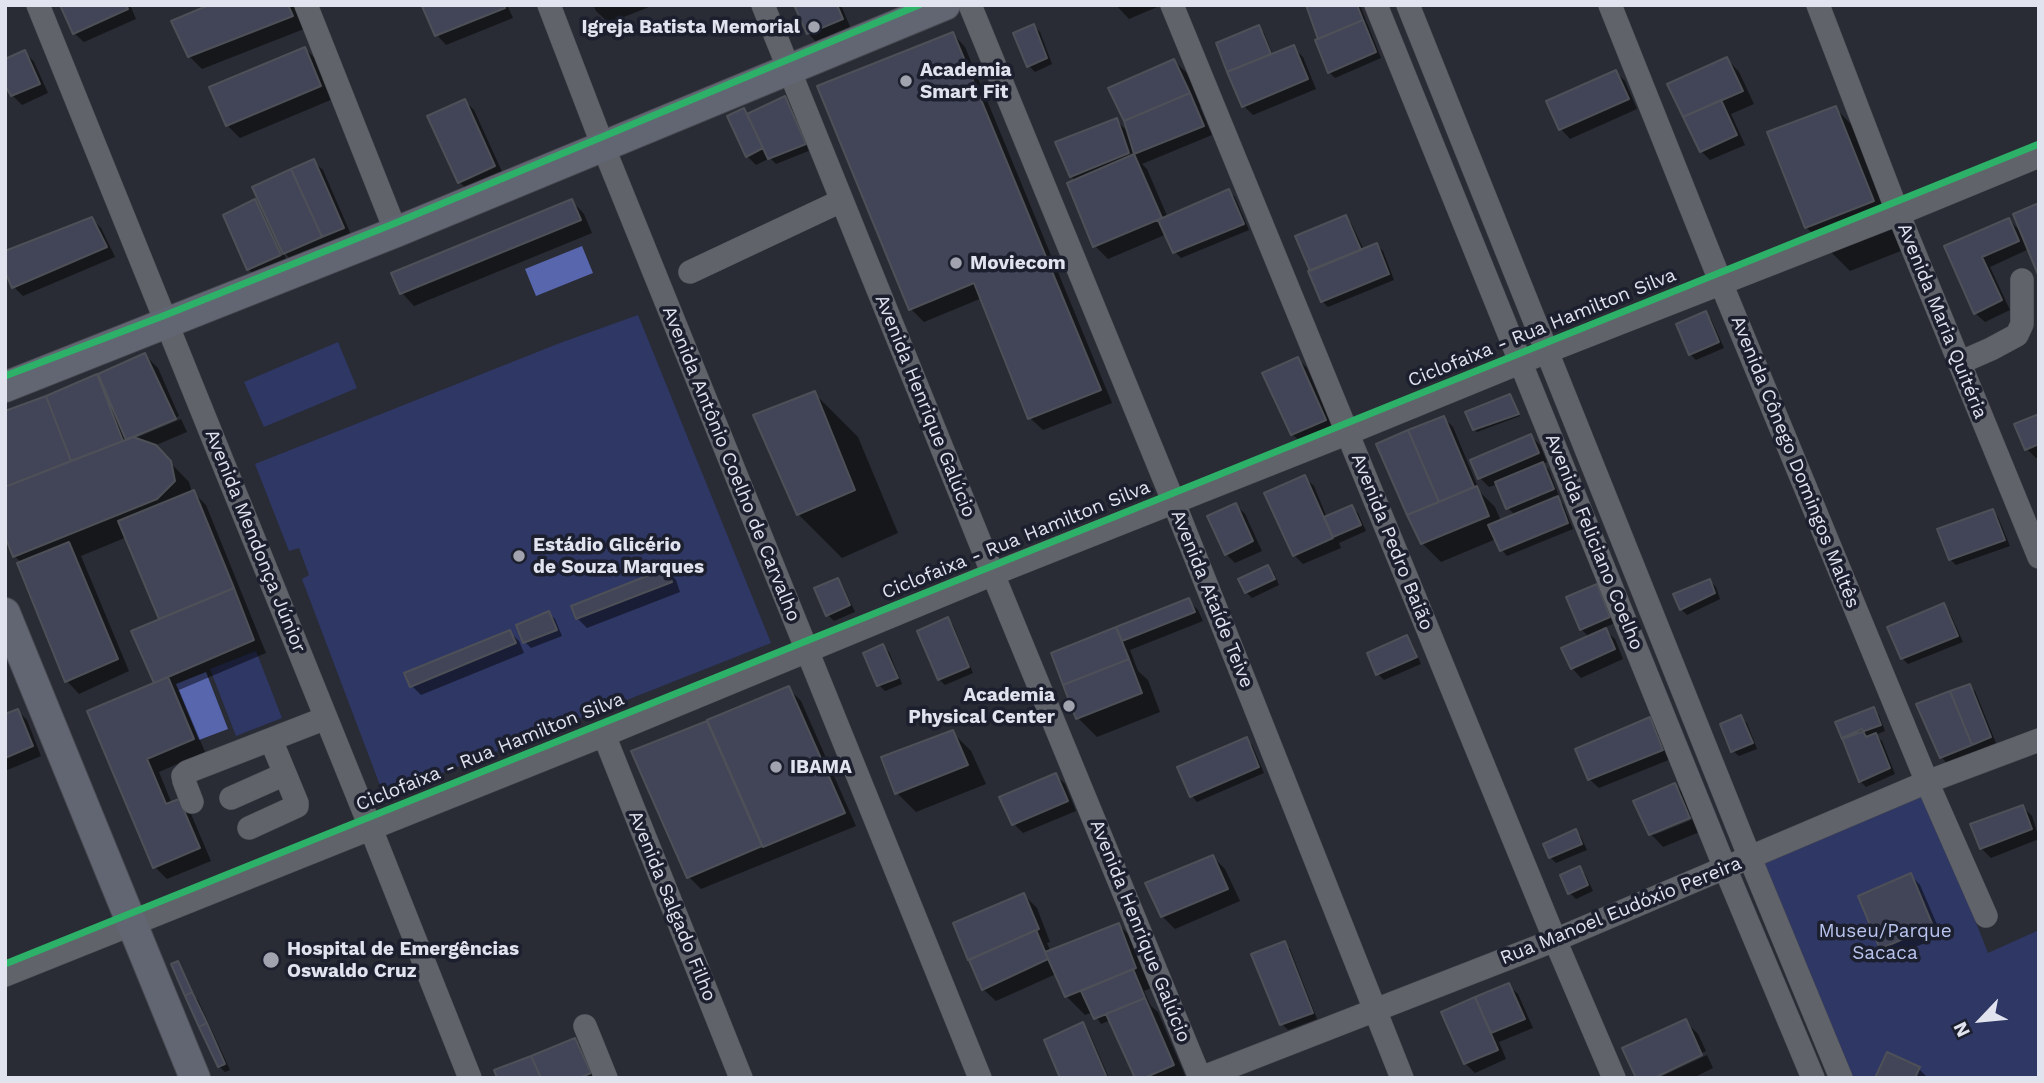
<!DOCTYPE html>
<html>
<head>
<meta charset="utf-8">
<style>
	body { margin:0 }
	#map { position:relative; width:2044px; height:1083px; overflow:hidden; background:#292c34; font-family:"Work Sans",sans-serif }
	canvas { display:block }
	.frame { position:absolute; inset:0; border:7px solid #e1e4ef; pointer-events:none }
	.north { position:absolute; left:1946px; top:985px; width:70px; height:70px; -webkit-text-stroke:5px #1c1f2e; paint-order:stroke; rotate:244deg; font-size:19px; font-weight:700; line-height:28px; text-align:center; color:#e1e4ef }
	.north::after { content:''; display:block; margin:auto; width:24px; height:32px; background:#e1e4ef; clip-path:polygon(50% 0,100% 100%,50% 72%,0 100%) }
</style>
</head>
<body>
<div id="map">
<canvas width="2044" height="1083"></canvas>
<div class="frame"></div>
<div class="north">N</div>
</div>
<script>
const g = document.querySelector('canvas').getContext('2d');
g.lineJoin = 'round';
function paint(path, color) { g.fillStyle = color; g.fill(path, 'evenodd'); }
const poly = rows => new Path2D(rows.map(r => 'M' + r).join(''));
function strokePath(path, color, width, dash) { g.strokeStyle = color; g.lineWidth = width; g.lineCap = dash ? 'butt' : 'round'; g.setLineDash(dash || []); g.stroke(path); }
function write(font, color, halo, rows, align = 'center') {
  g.font = font + ' "Work Sans",sans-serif'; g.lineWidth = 7; g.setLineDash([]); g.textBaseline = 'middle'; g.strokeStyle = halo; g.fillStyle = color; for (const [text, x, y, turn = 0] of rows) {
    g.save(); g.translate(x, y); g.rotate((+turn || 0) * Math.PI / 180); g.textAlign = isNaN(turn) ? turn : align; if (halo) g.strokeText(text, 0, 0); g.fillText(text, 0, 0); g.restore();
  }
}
const green = poly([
	[638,315,771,643,384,796,302,579,309,575,299,548,289,551,255,464,560,343],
	[338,342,357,388,264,427,244,382],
	[256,651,282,718,236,736,210,669],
	[1924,791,1988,953,2039,930,2039,1078,1843,1078,1755,862]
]);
const water = poly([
	[582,246,593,273,536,296,525,269],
	[206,672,228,729,199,740,176,684]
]);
const shadow = poly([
	[62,5,130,5,136,19,84,42,74,33],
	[214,5,293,5,304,29,202,69,189,56],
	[429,5,507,5,513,18,446,45,437,35],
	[593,5,654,5,609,23,596,11],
	[796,5,841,5,851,29,817,43,808,33],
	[1116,5,1162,5,1129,19],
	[1308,5,1360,5,1381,58,1335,78,1329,72,1320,40],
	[1034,26,1040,32,1052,64,1035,72,1029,66],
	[1258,27,1264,33,1273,55,1293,47,1303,57,1316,89,1253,115,1244,106,1218,44],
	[953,34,965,47,1112,403,1043,430,1030,418,982,298,924,322,911,309],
	[305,49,318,61,333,99,240,138,227,125],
	[25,52,34,62,48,93,22,105,12,95],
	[1727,59,1739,72,1754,104,1731,114,1745,145,1710,160,1701,151],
	[1174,61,1187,73,1202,106,1200,107,1212,135,1142,164,1147,169,1168,218,1229,191,1235,197,1249,230,1181,258,1175,252,1167,234,1108,259,1095,246,1076,181,1071,176,1116,120,1129,133],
	[1616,72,1625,81,1637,109,1570,139,1561,129,1548,102],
	[784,98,790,104,811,150,776,164,770,158,756,165,747,156,744,110,749,115],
	[465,101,474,110,504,176,469,191,459,182],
	[1835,108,1879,152,1916,245,1850,271,1806,227],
	[313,161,323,170,352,237,333,245,330,242,290,259,283,251,289,265,258,278,248,269,255,202,265,212],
	[572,201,584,214,592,233,414,306,402,293],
	[1345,217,1351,223,1364,250,1377,245,1383,251,1394,280,1328,307,1322,301],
	[92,219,101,228,115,257,23,296,14,287],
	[2009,220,2023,234,2029,249,1990,267,2010,310,1985,322,1975,313,1946,246],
	[1705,313,1711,319,1724,348,1696,360,1690,354],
	[145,355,158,368,179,416,131,436,131,440,181,419,187,432,154,446,189,482,192,493,193,492,206,505,266,653,179,690,205,752,159,772,172,804,179,801,191,814,211,861,167,879,155,867,90,712,157,684,161,620,127,537,81,556,129,671,79,694,67,681,22,563,14,556,5,531,5,413,47,397],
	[1298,359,1307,368,1334,429,1302,443,1292,434],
	[814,393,858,437,898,533,842,558,798,514],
	[1510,396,1520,416,1477,432,1474,429],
	[2039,416,2039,457,2036,458,2027,449],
	[1444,418,1453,427,1480,492,1495,507,1501,521,1515,515,1508,508,1498,484,1489,487,1480,478,1531,436,1540,445,1547,462,1543,464,1549,470,1559,496,1556,497,1563,504,1573,529,1507,556,1502,550,1496,539,1441,562,1422,543],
	[1304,477,1314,486,1327,518,1352,507,1358,513,1366,531,1339,543,1341,548,1303,564,1294,555],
	[1236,505,1245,514,1262,551,1235,563,1226,554],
	[1993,511,1998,517,2010,546,1956,565,1950,559],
	[1268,567,1274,573,1279,585,1252,598,1246,592],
	[666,570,676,580,680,592,587,628,577,618],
	[837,580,843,586,855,612,834,621,828,615],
	[1710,581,1716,587,1720,599,1687,615,1681,609],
	[1597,586,1603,592,1615,623,1603,628,1615,639,1623,659,1581,678,1572,668,1589,637,1581,629],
	[1188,600,1198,610,1203,621,1130,650,1138,671,1148,680,1160,712,1097,737,1078,718,1053,654],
	[1943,605,1949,611,1963,642,1908,664,1902,658],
	[549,613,555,619,562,636,531,648,525,642],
	[948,619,953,625,973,673,945,685,939,679],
	[510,632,519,641,524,653,421,695,412,686],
	[1406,637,1412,643,1421,664,1384,680,1378,674,1369,654],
	[883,646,889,652,902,684,885,691,879,685,866,654],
	[1969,686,1975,691,1996,743,1947,763,1941,757],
	[789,689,801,701,856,826,701,889,689,877,634,752],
	[1873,709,1879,715,1885,731,1875,735,1882,741,1895,774,1866,787,1860,781,1838,723],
	[18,711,27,720,41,756,5,771,5,716],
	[1741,718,1747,723,1757,749,1739,756,1733,751],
	[1650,720,1659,729,1671,759,1599,788,1589,779],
	[952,732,971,751,986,784,916,812,897,793],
	[1246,740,1252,745,1264,773,1197,802,1192,796],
	[1056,775,1065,784,1076,811,1023,833,1014,824],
	[1675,785,1688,798,1695,815,1654,832,1654,835,1696,818,1702,831,1663,847,1651,834,1636,802],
	[2023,807,2032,816,2039,839,1991,858,1981,848],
	[1576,831,1581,837,1587,850,1556,863,1550,857],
	[1213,857,1225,869,1240,901,1175,929,1162,916],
	[1579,868,1585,874,1593,891,1576,899,1570,893],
	[1911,875,1920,885,1942,936,1891,957,1882,948],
	[1024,895,1037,908,1050,942,1047,943,1051,952,1119,925,1138,944,1154,987,1144,991,1151,1006,1158,1012,1186,1078,1137,1078,1111,1020,1101,1024,1093,1012,1085,1015,1066,996,1056,974,996,1001,983,989,956,924],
	[1284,943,1290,949,1317,1019,1288,1030,1282,1024],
	[1508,985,1518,994,1533,1028,1499,1042,1506,1059,1475,1073,1465,1063,1443,1013],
	[194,997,198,1000,230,1070,225,1072,219,1066],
	[1685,1021,1698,1034,1706,1051,1650,1078],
	[1083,1024,1088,1030,1109,1078,1062,1078],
	[575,1040,581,1046,595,1078,499,1078],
	[1707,1055,1713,1068,1693,1078,1658,1078],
	[1919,1069,1928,1078,1877,1078]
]);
const building = poly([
	[60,5,126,5,128,9,73,34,60,5],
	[209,5,288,5,293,16,188,57,171,21,209,5],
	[425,5,504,5,505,8,435,36,422,6,425,5],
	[794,5,837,5,843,19,807,34,794,5],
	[1306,5,1357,5,1363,20,1318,39,1306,5],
	[1363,20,1376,52,1328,73,1315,40,1363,20],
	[1034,24,1047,58,1027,67,1013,33,1034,24],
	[1259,25,1271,54,1227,72,1216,43,1259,25],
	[953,32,1101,390,1028,419,974,283,909,310,817,86,953,32],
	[1294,45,1308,79,1242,107,1227,72,1294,45],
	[305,47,321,86,226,126,209,87,305,47],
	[25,50,40,84,11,96,5,85,5,59,25,50],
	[1727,57,1743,91,1683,117,1667,84,1727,57],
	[1174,59,1190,93,1124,121,1108,88,1174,59],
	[1616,70,1629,99,1559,130,1546,101,1616,70],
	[1190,93,1204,126,1134,154,1124,121,1190,93],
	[785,96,806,144,768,159,747,114,785,96],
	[465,99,495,166,458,183,427,116,465,99],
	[1721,100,1737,135,1700,152,1683,117,1721,100],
	[1836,106,1874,201,1805,228,1767,132,1836,106],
	[744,108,763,148,746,157,727,116,744,108],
	[1117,118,1129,153,1070,177,1055,142,1117,118],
	[1134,154,1162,218,1093,247,1067,183,1134,154],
	[314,159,344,228,322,237,291,169,314,159],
	[291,169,322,237,283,254,252,187,291,169],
	[1229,189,1244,224,1173,253,1158,220,1229,189],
	[255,199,281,255,247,270,223,215,255,199],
	[572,199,581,220,400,294,391,273,572,199],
	[2039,203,2039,277,2013,214,2039,203],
	[1346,215,1361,250,1310,271,1295,236,1346,215],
	[92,217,107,247,12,288,5,271,5,251,92,217],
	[2009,218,2019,241,1982,257,2002,300,1974,314,1944,246,2009,218],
	[1377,243,1389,274,1321,302,1308,271,1377,243],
	[1706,311,1719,342,1689,355,1676,324,1706,311],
	[145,353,176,419,126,440,98,374,145,353],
	[1298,357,1326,420,1291,435,1262,373,1298,357],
	[97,374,123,441,71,461,46,396,97,374],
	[815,391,855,490,797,515,753,415,815,391],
	[1510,394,1519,414,1473,430,1465,412,1510,394],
	[46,396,71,461,5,487,5,411,46,396],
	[2039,414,2039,444,2025,450,2014,424,2039,414],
	[1444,416,1474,487,1439,502,1408,430,1444,416],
	[1408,430,1439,502,1407,515,1376,444,1408,430],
	[1531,434,1539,453,1478,479,1470,460,1531,434],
	[133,437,156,445,171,461,175,481,157,499,13,557,5,536,5,487,133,437],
	[1543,462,1554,489,1506,509,1495,482,1543,462],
	[1305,475,1333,538,1293,556,1264,493,1305,475],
	[1477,486,1489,516,1421,544,1407,515,1477,486],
	[194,490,234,588,159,619,118,521,194,490],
	[1558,496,1568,523,1500,551,1488,525,1558,496],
	[1236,503,1253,541,1225,555,1207,516,1236,503],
	[1352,505,1361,525,1333,537,1324,517,1352,505],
	[1993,509,2005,540,1949,560,1937,529,1993,509],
	[69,542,118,659,65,682,17,563,69,542],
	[1268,565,1275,579,1245,593,1238,579,1268,565],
	[667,568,672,582,576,619,571,606,667,568],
	[838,578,850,605,826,616,814,588,838,578],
	[1710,579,1715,593,1680,610,1673,594,1710,579],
	[1597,584,1610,617,1580,630,1566,597,1597,584],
	[234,588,254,640,154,683,131,631,234,588],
	[1189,598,1195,612,1122,641,1116,627,1189,598],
	[1944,603,1958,636,1901,659,1887,627,1944,603],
	[549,611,557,630,523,643,516,625,549,611],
	[948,617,969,667,938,680,917,631,948,617],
	[1116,627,1129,659,1063,685,1051,653,1116,627],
	[1606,628,1615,649,1571,669,1561,648,1606,628],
	[510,630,516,643,410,687,404,673,510,630],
	[1407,635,1417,657,1376,675,1367,653,1407,635],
	[883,644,898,678,877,686,863,653,883,644],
	[1129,659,1142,693,1076,719,1063,685,1129,659],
	[168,677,194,739,147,759,166,804,179,799,200,848,153,868,87,711,168,677],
	[1970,684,1991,737,1972,745,1950,691,1970,684],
	[789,686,845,813,763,847,707,720,789,686],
	[1950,691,1972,745,1940,758,1916,704,1950,691],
	[1874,707,1881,725,1842,739,1835,722,1874,707],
	[18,709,33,746,5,758,5,714,18,709],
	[1741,715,1753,743,1731,752,1720,724,1741,715],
	[1650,717,1663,750,1588,780,1575,749,1650,717],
	[707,721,762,846,687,878,631,751,707,721],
	[1862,729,1866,737,1876,733,1890,768,1859,782,1842,738,1862,729],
	[953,730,968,765,895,794,881,757,953,730],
	[1247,737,1259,767,1190,797,1177,767,1247,737],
	[1056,773,1068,801,1012,825,999,797,1056,773],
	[1675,783,1690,818,1649,835,1633,801,1675,783],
	[2023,805,2032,829,1980,849,1970,824,2023,805],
	[1576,829,1582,844,1549,858,1543,844,1576,829],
	[1213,855,1228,889,1161,917,1145,883,1213,855],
	[1580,866,1588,885,1568,894,1560,875,1580,866],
	[1911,873,1933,926,1880,949,1858,896,1911,873],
	[1024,893,1039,929,968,960,953,923,1024,893],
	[1119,923,1136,968,1065,997,1045,952,1119,923],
	[1036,930,1048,959,982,990,969,960,1036,930],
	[1285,941,1313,1013,1280,1025,1251,954,1285,941],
	[178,961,192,992,185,996,171,964,178,961],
	[1133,969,1145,998,1094,1019,1081,991,1133,969],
	[1509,983,1525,1019,1491,1033,1475,997,1509,983],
	[192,992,207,1023,199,1027,185,996,192,992],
	[1475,997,1498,1050,1464,1064,1441,1012,1475,997],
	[1145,998,1174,1065,1144,1078,1135,1078,1106,1014,1145,998],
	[1686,1019,1702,1055,1654,1078,1636,1078,1622,1048,1686,1019],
	[1083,1022,1107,1078,1060,1078,1044,1040,1083,1022],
	[207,1023,225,1064,218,1067,199,1027,207,1023],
	[575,1038,591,1073,579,1078,541,1078,531,1056,575,1038],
	[1887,1052,1920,1067,1915,1078,1875,1078,1887,1052],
	[531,1056,541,1078,497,1078,494,1070,531,1056]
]);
const minor = poly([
	[38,5,371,829,470,1078],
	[306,5,396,232],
	[549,5,603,146,980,1078],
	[763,5,990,567,1200,1078],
	[970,5,1174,503,1402,1078],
	[1172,5,1555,940,1614,1078],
	[1376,5,1725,868,1813,1078],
	[1408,5,1750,858,1841,1078],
	[1610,5,1721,283,1927,782,1986,916],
	[1818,5,1894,203,2039,557],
	[690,272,841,201],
	[1959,363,1991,349,2017,335,2022,324,2022,280],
	[604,735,741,1078],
	[231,798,285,774],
	[192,802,184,781,183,776,187,772,326,718],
	[249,828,297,806,297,803,271,740],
	[5,975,604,735,993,574,1348,433,1546,352,1898,214,2039,156],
	[585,1026,606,1078],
	[1201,1078,1555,940,1927,782,2039,740]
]);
const major = poly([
	[5,387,396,232,945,5],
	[5,613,195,1078]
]);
const cycleway = poly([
	[5,376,163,316,393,224,919,5],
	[5,964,2039,144]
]);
const markers = [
	[814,27,7,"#a1a4ae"],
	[906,81,7,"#a1a4ae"],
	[956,263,7,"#a1a4ae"],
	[519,556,7,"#a1a4ae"],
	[1069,706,7,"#a1a4ae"],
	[776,767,7,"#a1a4ae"],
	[271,960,9,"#a1a4ae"]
];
const poiNames = [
	["Igreja Batista Memorial",800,27,"right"],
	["Academia",920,70],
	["Smart Fit",920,92],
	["Moviecom",970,263],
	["Estádio Glicério",533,545],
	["de Souza Marques",533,567],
	["Academia",1055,695,"right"],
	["Physical Center",1055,717,"right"],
	["IBAMA",790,767],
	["Hospital de Emergências",287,949],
	["Oswaldo Cruz",287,971]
];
const streetNames = [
	["Avenida Maria Quitéria",1942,321,68],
	["Ciclofaixa - Rua Hamilton Silva",1542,328,-22],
	["Avenida Henrique Galúcio",925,406,68],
	["Avenida Cônego Domingos Maltês",1795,462,68],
	["Avenida Antônio Coelho de Carvalho",731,464,68],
	["Ciclofaixa - Rua Hamilton Silva",1016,540,-22],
	["Avenida Mendonça Júnior",255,541,68],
	["Avenida Pedro Baião",1392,542,68],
	["Avenida Feliciano Coelho",1594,542,68],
	["Avenida Ataíde Teive",1212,599,68],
	["Ciclofaixa - Rua Hamilton Silva",490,752,-22],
	["Avenida Salgado Filho",672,906,68],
	["Rua Manoel Eudóxio Pereira",1621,911,-22],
	["Avenida Henrique Galúcio",1140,931,68]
];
const parkNames = [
	["Museu/Parque",1885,931],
	["Sacaca",1885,953]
];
paint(green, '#2f3765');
paint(water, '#5866ae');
paint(shadow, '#0007');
paint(building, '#424557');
strokePath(building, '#4e5057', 2);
strokePath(minor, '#484a51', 24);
strokePath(major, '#484a51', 32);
strokePath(minor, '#61636a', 23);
strokePath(major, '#626572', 30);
strokePath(cycleway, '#2db169', 7);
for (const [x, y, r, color] of markers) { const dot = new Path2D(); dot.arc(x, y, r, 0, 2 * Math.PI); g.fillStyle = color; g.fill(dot); strokePath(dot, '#1c1f2e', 2.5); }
write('bold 19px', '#e1e4ef', '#1c1f2e', poiNames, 'left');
write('19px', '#e1e4ef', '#1c1f2e', streetNames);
write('19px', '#b8c3ee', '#1c1f2e', parkNames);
</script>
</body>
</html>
